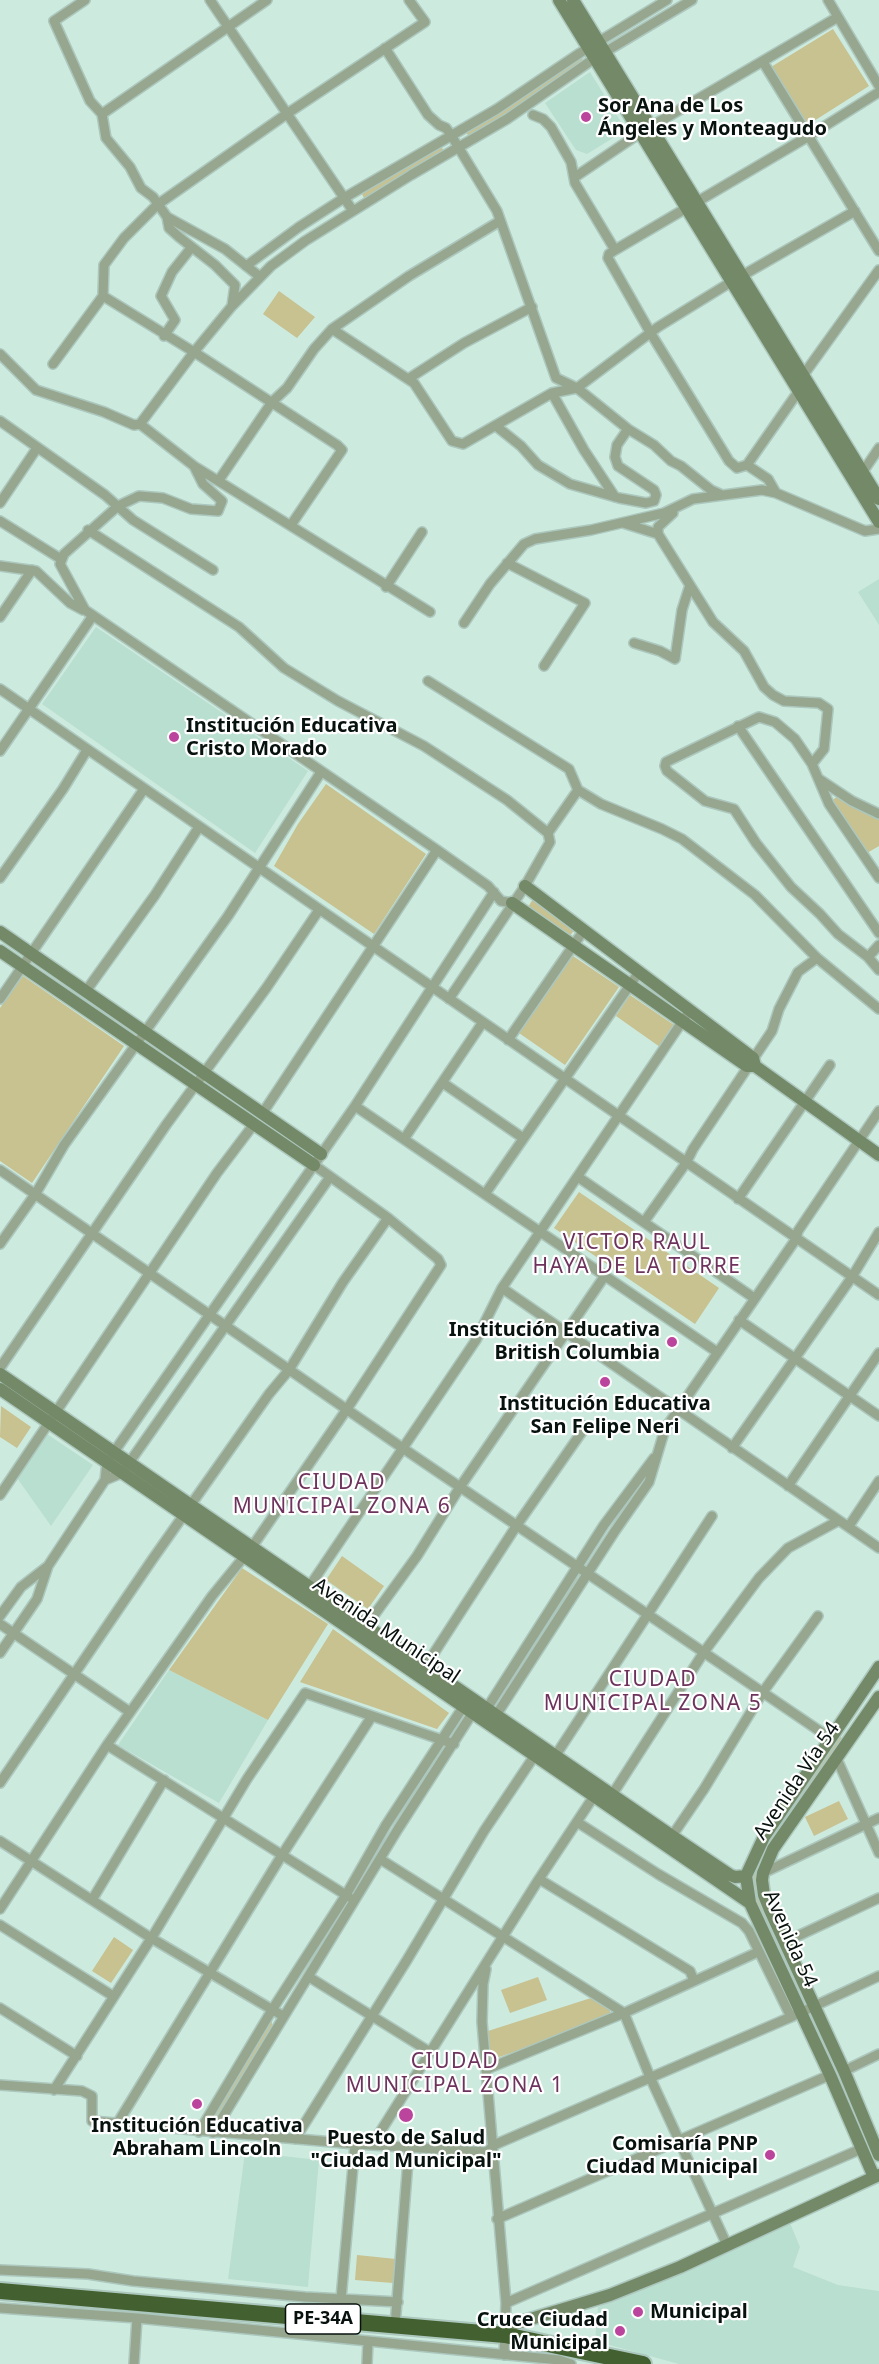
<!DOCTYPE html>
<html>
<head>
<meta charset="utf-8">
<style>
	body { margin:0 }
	canvas { display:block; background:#cceade }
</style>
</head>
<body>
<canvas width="879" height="2364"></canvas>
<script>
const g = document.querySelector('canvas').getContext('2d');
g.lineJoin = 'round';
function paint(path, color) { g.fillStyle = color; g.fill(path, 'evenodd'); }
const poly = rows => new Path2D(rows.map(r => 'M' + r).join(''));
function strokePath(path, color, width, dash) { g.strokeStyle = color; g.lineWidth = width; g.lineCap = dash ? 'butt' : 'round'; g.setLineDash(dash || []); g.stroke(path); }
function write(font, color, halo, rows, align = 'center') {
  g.font = font + ' "Noto Sans",sans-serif'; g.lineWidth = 4.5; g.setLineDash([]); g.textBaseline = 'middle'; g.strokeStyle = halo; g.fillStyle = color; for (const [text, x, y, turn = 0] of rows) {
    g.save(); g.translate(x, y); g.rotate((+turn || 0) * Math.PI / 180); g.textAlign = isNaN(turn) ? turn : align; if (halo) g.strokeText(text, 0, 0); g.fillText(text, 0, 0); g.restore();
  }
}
const built = poly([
	[590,72,626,130,587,154,576,150,545,103],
	[879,579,879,625,858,592],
	[96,627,308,771,255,853,42,704],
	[47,1434,93,1465,51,1526,17,1478],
	[169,1670,268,1720,219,1803,118,1745],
	[245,2152,319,2160,308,2287,228,2279],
	[790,2223,800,2247,793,2267,838,2285,879,2291,879,2364,679,2364,595,2341,598,2307,695,2267]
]);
const green = poly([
	[833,29,869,86,806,126,771,67],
	[581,57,583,61,501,118,469,137,466,132],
	[440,145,444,151,364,198,361,192],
	[279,291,315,317,297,338,263,314],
	[326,784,426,854,374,934,274,866,298,824],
	[838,796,879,819,879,846,867,853,831,801],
	[533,899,574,930,570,936,528,907],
	[573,956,619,987,565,1065,519,1033],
	[23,976,124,1046,32,1183,0,1161,0,1008],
	[630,995,674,1025,660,1047,616,1016],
	[579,1192,719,1288,695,1324,554,1228],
	[1,1406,31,1427,17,1448,0,1437],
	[342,1556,384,1586,368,1609,326,1580],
	[242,1568,328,1624,268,1720,169,1670],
	[575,1578,577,1579,578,1582,498,1703,497,1698],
	[333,1629,449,1713,437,1729,300,1682],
	[838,1735,843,1739,772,1842,759,1867,801,1989,797,1991,755,1900,753,1875,759,1855],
	[839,1801,848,1819,814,1836,805,1817],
	[114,1937,133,1950,111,1983,92,1971],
	[538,1977,547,2000,510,2013,501,1990],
	[591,1998,610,2009,610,2014,535,2045,490,2060,488,2031],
	[269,2022,272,2022,272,2025,235,2090,214,2119,214,2116],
	[357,2255,396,2259,393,2283,355,2280]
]);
const street = poly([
	[85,0,54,21,90,101,102,114,106,138,130,167,141,188,153,197,167,217,225,249,259,276],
	[210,0,353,211],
	[828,0,879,86],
	[385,48,428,115,439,125,446,128,451,135,497,211,556,378,577,388,628,429,654,445,671,461,681,466,711,490,720,494],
	[763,62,879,251],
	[879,92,809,136,615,250,609,254,608,258,650,332,729,461,737,468,747,465,798,392,802,377,879,270],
	[102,114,267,0],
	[533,115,543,119,551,127,571,162,575,183,615,250],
	[575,177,640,133,838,17],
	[167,217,169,228,179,237,215,265,235,285,232,306],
	[246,266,299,227,344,198,497,109,580,53,667,0],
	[103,296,194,352,337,445,342,450,291,525],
	[332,329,414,383,452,441,463,444,552,393,577,388,658,327,731,282,855,211],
	[164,336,175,320,161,296,172,272,191,248],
	[0,354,36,390,104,412,134,425,140,424,194,466,430,612],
	[53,364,103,296,104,265,124,238,157,205,288,113,425,22,409,0],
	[408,379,464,343,532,307],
	[552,393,584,450,615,497],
	[0,421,105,495,133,520,213,570],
	[140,424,194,352,232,306,271,266,305,241,411,175,507,119,595,58,692,0],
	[496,426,521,446,538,465,570,484,619,498,646,503,654,501,656,495,654,490,618,466,615,457,617,445,628,429],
	[747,465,768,479,776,493],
	[194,466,203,484,222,501,218,511,191,509,163,498,139,496,118,506,64,554,60,564,85,610,437,850,488,886,501,901,512,903],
	[860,476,879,448],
	[219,480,272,402,287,388,314,349,332,329,409,276,500,221],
	[0,503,37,448],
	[673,513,658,527,658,534,713,622,744,651,764,687,773,695,784,701,819,703,828,709,824,749,812,764],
	[0,521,61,559],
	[623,523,658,534],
	[88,530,239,627,284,668,338,701,424,746,507,800,548,833],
	[507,563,585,603,544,666],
	[0,566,36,571,70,603,83,610],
	[386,587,422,532],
	[0,617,32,570],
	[464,623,490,584,524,544,535,539,591,530,664,513,693,499,762,490,776,493,865,531,879,529],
	[634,643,660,651,675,659,682,610,690,585],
	[428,681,569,769,578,790,601,804,662,829,682,839,755,895,817,958,879,1009],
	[0,689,879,1295],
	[738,726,879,933],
	[0,751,92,617],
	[819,779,852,801,879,814],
	[0,878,63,789,87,750],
	[879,878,829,804,812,764,795,739,775,722,759,717,666,762,665,766,667,771,705,801,734,809,756,843,791,887,820,914,838,934,868,957,879,970],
	[868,957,879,945],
	[86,991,155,895,199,827],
	[0,999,144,789],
	[449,999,525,886,550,842,548,833,578,790],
	[508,1040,584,930],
	[443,1083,523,1138],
	[355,1106,717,1352],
	[262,1114,437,850],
	[404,1139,483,1022],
	[0,1170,404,1449,830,1738],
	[578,1177,754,1298],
	[485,1194,639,972],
	[738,1199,830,1065],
	[644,1222,686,1163,693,1149,772,1031,779,1009,798,972,817,958],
	[0,1244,36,1193,64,1145,228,916,321,772],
	[502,1288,879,1548],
	[739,1320,879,1416],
	[0,1368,166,1125,267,987,319,910],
	[732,1448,852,1277,879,1232],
	[105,1480,122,1473,330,1177],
	[788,1486,879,1353],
	[0,1495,217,1173,254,1124],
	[849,1526,879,1481],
	[307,1590,476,1340,502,1288,686,1016],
	[0,1616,21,1587,48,1566],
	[0,1624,130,1712],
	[364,1629,417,1556,460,1487,604,1277],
	[0,1653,37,1599,48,1566,105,1480,107,1462,355,1106,494,892],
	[423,1670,517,1525,586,1426],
	[484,1713,604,1525,654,1458],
	[493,1720,615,1531,649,1482,665,1429,796,1239,798,1231,879,1111],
	[107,1745,349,1897],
	[836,1757,879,1853],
	[552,1761,712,1516],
	[0,1783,152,1560,269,1394,289,1370,343,1282,388,1218],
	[577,1822,658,1874,742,1923,749,1931,791,2017],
	[670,1839,704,1789,763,1692,818,1616],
	[0,1841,151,1938,283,2016],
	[380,1859,624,2013,650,2077,727,2245],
	[763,1873,879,1818],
	[539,1879,690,1971,694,1981],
	[92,1900,164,1780],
	[0,1909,107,1745,212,1596,252,1547,347,1409,441,1265,438,1259,388,1218,314,1165],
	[0,1925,113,1996],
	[785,1942,879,1898],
	[486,1969,483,1984,482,2022,506,2303,504,2355],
	[309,1977,430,2052],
	[0,2008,77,2056],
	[487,2069,624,2013,758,1952],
	[844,2071,879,2054],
	[0,2085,82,2091,92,2096,92,2121,355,2144,487,2152,494,2145,791,2017,879,1976],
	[54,2090,154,1934,247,1779,305,1693,454,1744],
	[117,2124,282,1855,372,1716],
	[199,2132,272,2010,346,1895,386,1825,467,1701],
	[213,2133,398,1829,475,1709],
	[295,2139,407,1960,484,1831,537,1752],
	[372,2145,539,1879,594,1796,612,1795,704,1652,759,1578,788,1548,838,1521],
	[497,2219,830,2075],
	[0,2270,88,2274,133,2281,305,2297,398,2302],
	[341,2299,355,2144],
	[506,2303,861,2149],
	[0,2308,137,2318,559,2360,571,2364],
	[395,2326,409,2148],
	[134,2364,137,2318],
	[367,2364,368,2342]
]);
const secondary = poly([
	[559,0,879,522],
	[573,0,879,499],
	[525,886,753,1058,755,1066,879,1155],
	[512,903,747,1066,755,1066],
	[0,932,321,1154],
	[0,951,314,1165],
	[0,1374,672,1836,730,1875,735,1877,746,1876],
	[0,1389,750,1903],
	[879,1697,773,1849,763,1873,762,1880,764,1895,770,1910,844,2071,879,2155],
	[874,2177,830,2075,750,1903,746,1876,764,1837,879,1667],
	[505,2335,514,2324,610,2295,680,2267,879,2175]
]);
const highway = poly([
	[0,2291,505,2335,643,2364]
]);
const markers = [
	[586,117,6,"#bb459d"],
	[174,737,6,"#bb459d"],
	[672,1342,6,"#bb459d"],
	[605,1382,6,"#bb459d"],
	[197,2104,6,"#bb459d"],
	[406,2115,8,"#bb459d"],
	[770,2155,6,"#bb459d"],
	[638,2312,6,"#bb459d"],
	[620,2331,6,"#bb459d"]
];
const shields = [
	[323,2319,75]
];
const shieldNames = [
	["PE-34A",323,2319]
];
const poiNames = [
	["Sor Ana de Los",598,106],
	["Ángeles y Monteagudo",598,129],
	["Institución Educativa",186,726],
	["Cristo Morado",186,749],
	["Institución Educativa",660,1330,"right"],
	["British Columbia",660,1353,"right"],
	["Institución Educativa",605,1404,"center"],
	["San Felipe Neri",605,1427,"center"],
	["Institución Educativa",197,2126,"center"],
	["Abraham Lincoln",197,2149,"center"],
	["Puesto de Salud",406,2138,"center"],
	["\"Ciudad Municipal\"",406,2161,"center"],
	["Comisaría PNP",758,2144,"right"],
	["Ciudad Municipal",758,2167,"right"],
	["Municipal",650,2312],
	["Cruce Ciudad",608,2320,"right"],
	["Municipal",608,2343,"right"]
];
const streetNames = [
	["Avenida Municipal",386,1631,34],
	["Avenida Vía 54",797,1781,-56],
	["Avenida 54",790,1939,66]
];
const neighbourhoodNames = [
	["VICTOR RAUL",637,1243],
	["HAYA DE LA TORRE",637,1267],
	["CIUDAD",342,1483],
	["MUNICIPAL ZONA 6",342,1507],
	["CIUDAD",653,1680],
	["MUNICIPAL ZONA 5",653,1704],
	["CIUDAD",455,2062],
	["MUNICIPAL ZONA 1",455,2086]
];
paint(built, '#b9dfd0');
paint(green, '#c8c190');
strokePath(street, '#acc7bd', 12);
strokePath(secondary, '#acc7bd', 15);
strokePath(highway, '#acc7bd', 20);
strokePath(street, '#97a68f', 9);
strokePath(secondary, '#738967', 12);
strokePath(highway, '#436130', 16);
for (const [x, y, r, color] of markers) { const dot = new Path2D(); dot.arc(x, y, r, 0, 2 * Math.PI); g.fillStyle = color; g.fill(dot); strokePath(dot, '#fff', 2); }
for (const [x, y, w] of shields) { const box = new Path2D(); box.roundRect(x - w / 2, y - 15, w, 30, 4.5); g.fillStyle = '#fff'; g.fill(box); strokePath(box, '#07110d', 1.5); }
write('bold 18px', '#07110d', null, shieldNames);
write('bold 20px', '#07110d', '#fff', poiNames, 'left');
write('20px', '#07110d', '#fff', streetNames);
g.letterSpacing = '1.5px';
write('21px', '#6e335d', '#fff', neighbourhoodNames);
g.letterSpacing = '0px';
</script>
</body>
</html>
